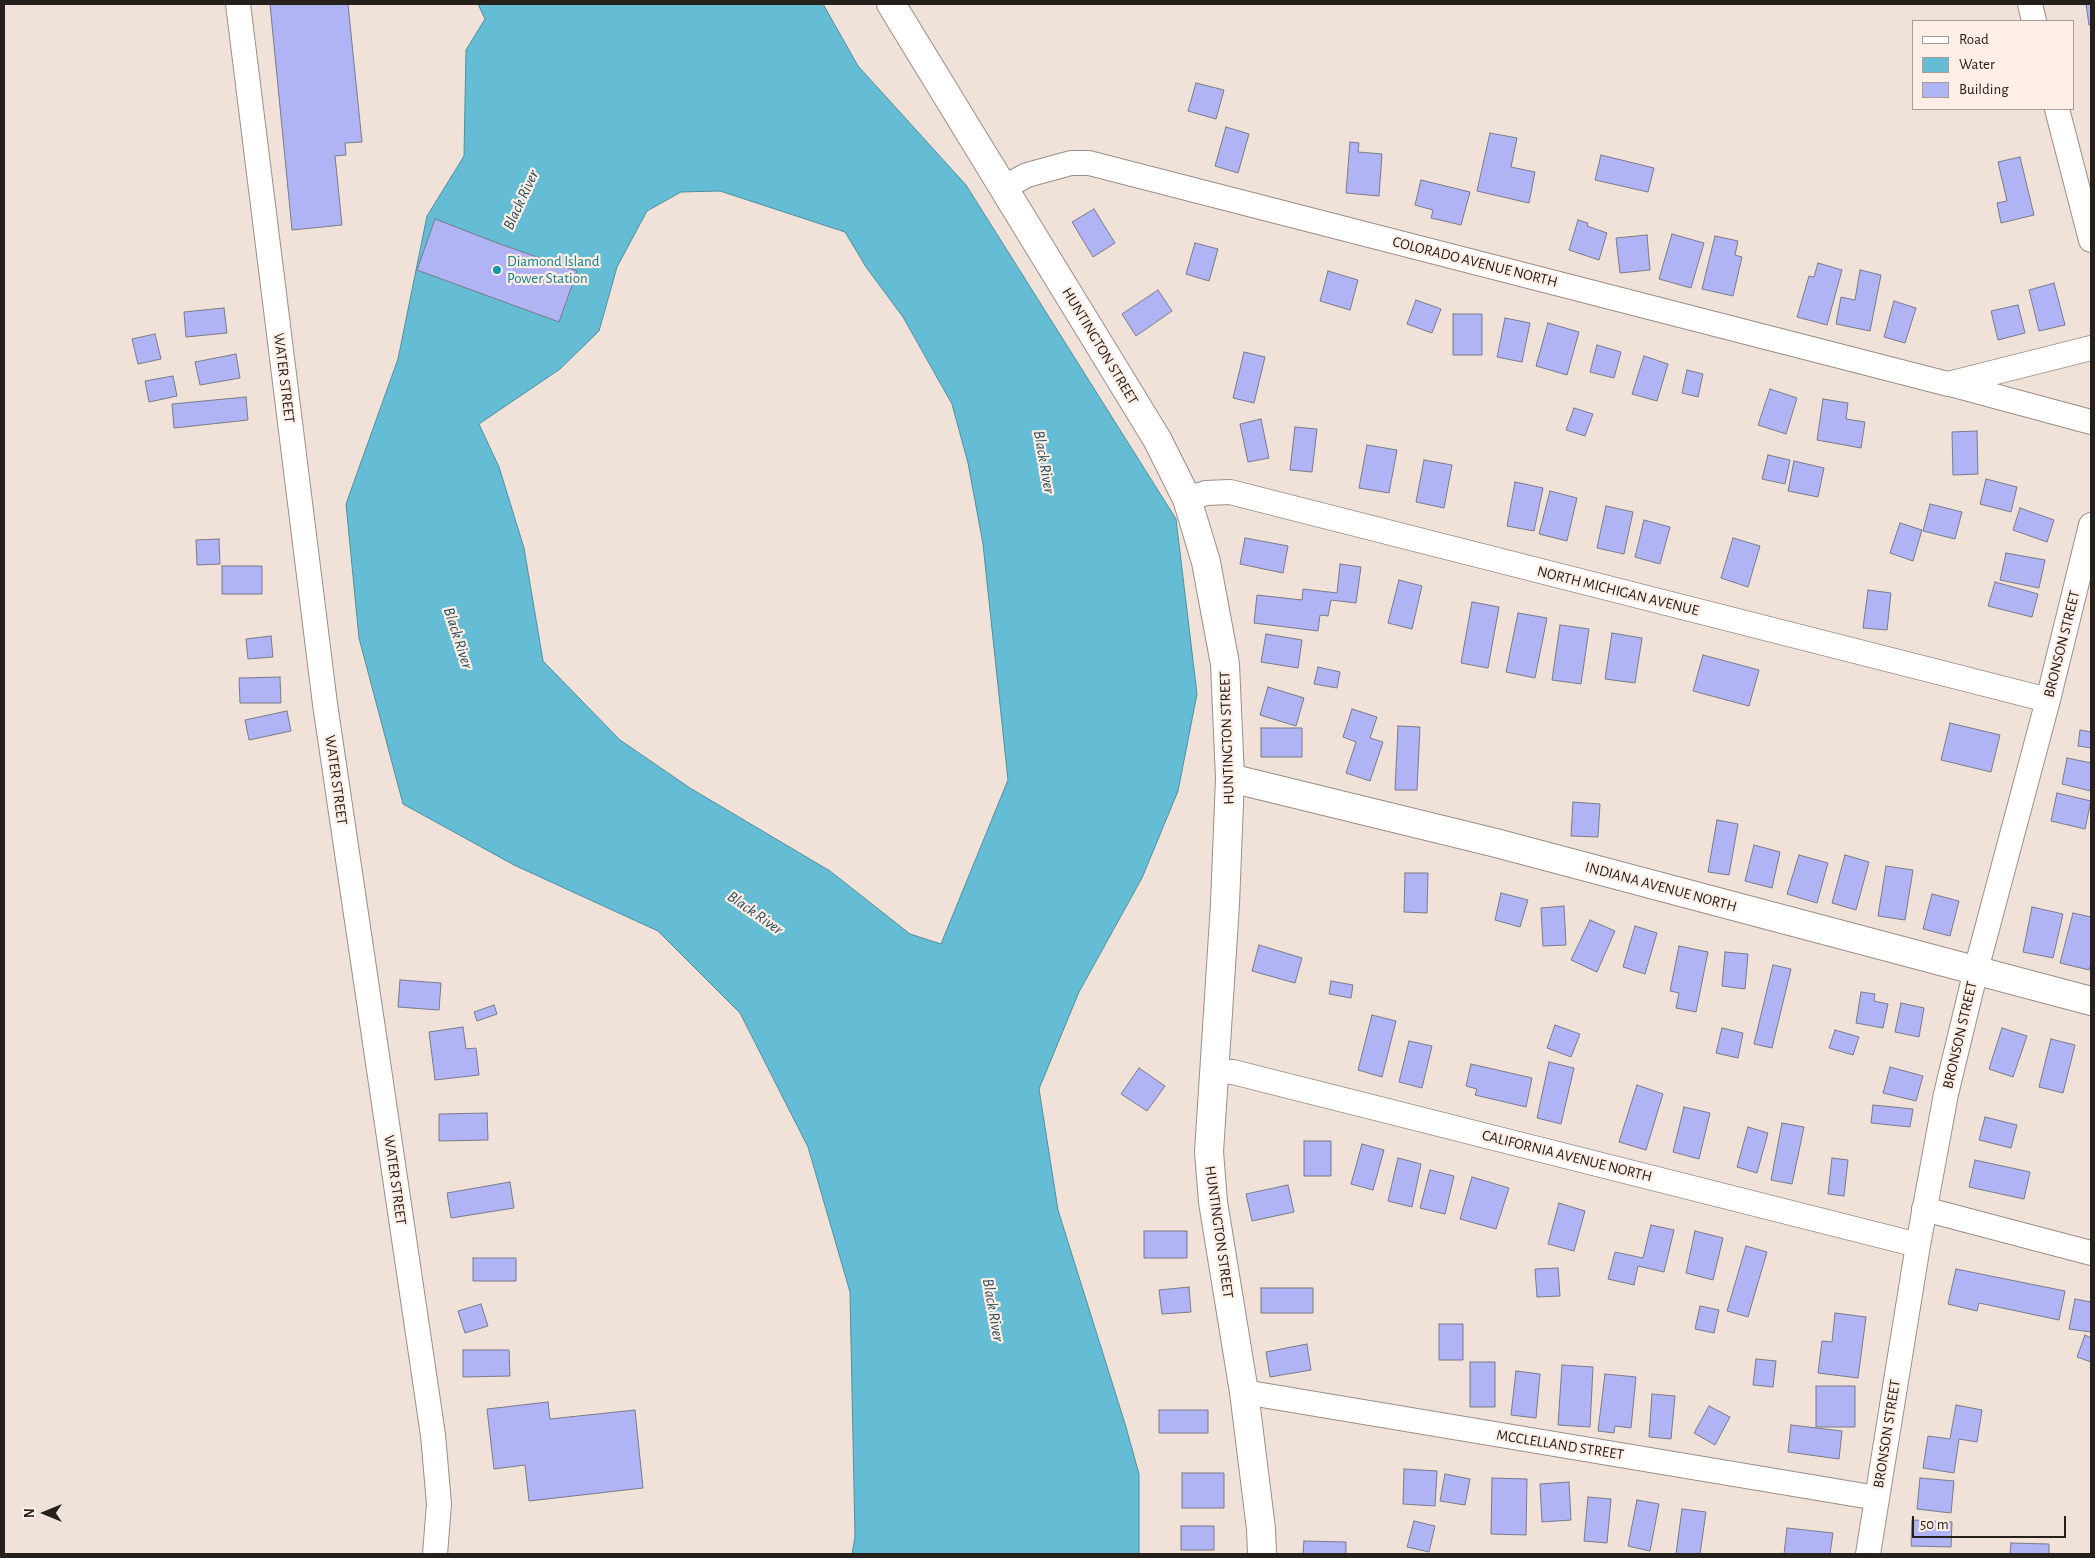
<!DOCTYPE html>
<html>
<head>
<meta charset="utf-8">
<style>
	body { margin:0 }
	#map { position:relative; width:2095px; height:1558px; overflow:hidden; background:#f0e1d9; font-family:"Alegreya Sans",sans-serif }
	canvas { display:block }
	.frame { position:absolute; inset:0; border:5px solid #26201d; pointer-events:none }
	.legend { position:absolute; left:1912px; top:20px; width:162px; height:90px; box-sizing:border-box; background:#feeee6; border:1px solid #a89c96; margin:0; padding:6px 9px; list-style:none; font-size:15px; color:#26201d }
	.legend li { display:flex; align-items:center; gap:10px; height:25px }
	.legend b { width:25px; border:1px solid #a89c96 }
	.north { position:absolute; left:20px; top:1488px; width:50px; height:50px; -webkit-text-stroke:4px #feeee6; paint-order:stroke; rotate:270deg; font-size:14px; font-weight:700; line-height:20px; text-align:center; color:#26201d }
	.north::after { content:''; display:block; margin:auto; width:18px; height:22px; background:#26201d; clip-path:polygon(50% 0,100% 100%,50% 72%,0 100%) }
	.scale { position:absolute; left:1912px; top:1516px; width:154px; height:22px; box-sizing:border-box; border:2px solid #26201d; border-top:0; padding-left:6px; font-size:15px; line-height:18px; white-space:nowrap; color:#26201d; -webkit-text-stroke:4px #feeee6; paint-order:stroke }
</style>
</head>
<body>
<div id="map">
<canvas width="2095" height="1558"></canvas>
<div class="frame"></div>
<ul class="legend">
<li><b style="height:6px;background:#fff"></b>Road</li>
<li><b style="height:14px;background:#64bdd4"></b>Water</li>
<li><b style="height:14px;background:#b0b3f4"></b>Building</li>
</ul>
<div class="north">N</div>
<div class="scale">50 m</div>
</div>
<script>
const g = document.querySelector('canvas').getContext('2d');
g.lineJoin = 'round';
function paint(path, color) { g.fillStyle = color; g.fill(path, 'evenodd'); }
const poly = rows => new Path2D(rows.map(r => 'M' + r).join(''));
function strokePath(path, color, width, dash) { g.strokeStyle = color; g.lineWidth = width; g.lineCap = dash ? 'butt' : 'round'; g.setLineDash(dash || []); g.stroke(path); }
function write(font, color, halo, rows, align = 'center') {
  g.font = font + ' "Alegreya Sans",sans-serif'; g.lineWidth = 4.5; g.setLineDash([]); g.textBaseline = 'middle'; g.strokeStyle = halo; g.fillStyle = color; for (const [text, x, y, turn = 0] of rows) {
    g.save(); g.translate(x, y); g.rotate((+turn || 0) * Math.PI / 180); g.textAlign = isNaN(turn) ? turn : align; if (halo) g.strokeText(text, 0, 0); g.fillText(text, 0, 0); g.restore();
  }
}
const water = poly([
	[478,4,823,4,858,66,966,185,1176,519,1197,694,1178,791,1142,878,1079,992,1039,1089,1058,1210,1126,1427,1139,1474,1139,1554,852,1554,855,1537,850,1292,808,1147,740,1013,658,931,514,865,403,804,359,638,346,504,398,359,427,216,464,156,466,50,485,19,478,4],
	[720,191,845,232,866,267,903,317,952,404,968,463,983,544,1008,780,941,944,910,934,830,871,690,788,620,740,543,661,524,548,499,467,479,424,560,369,599,331,617,267,647,211,681,192,720,191]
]);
const building = poly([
	[270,4,348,4,362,142,345,143,346,155,335,156,342,225,292,230,270,4],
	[2086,4,2091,4,2091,25,2089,25,2086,4],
	[1196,83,1224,90,1216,119,1188,111,1196,83],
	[1226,127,1249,134,1238,173,1215,166,1226,127],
	[1490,133,1517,138,1511,167,1535,172,1529,203,1477,191,1490,133],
	[1350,142,1359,143,1358,152,1382,154,1379,196,1346,193,1350,142],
	[1601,155,1654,168,1648,192,1595,180,1601,155],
	[2020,157,2034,215,2001,223,1997,203,2007,201,1998,162,2020,157],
	[1421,180,1470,192,1461,225,1431,218,1433,210,1415,205,1421,180],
	[1094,209,1115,243,1093,257,1072,222,1094,209],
	[435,219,500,244,577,271,559,322,417,270,435,219],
	[1578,220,1588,223,1587,226,1607,233,1599,260,1569,250,1578,220],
	[1672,234,1704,243,1691,288,1659,279,1672,234],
	[1647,235,1650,270,1620,273,1616,238,1647,235],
	[1715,236,1738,241,1735,255,1742,257,1733,296,1702,289,1715,236],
	[1195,243,1218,249,1209,281,1186,274,1195,243],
	[1818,263,1842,270,1827,325,1797,317,1809,276,1814,277,1818,263],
	[1860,270,1881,275,1870,331,1836,324,1841,297,1855,300,1860,270],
	[1328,271,1358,280,1350,310,1320,301,1328,271],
	[2054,283,2065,325,2039,331,2029,290,2054,283],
	[1158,290,1172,311,1136,336,1122,314,1158,290],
	[1416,300,1441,309,1432,333,1407,324,1416,300],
	[1894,301,1916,308,1905,343,1884,337,1894,301],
	[2018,305,2025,333,1998,340,1991,311,2018,305],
	[224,308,227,333,186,337,184,312,224,308],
	[1453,314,1482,314,1482,355,1453,355,1453,314],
	[1505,318,1530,323,1522,362,1497,357,1505,318],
	[1548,323,1579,332,1567,375,1536,366,1548,323],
	[155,334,161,359,138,364,132,339,155,334],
	[1597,345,1621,352,1614,378,1590,372,1597,345],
	[1244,352,1265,357,1254,403,1233,398,1244,352],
	[236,354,240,378,200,385,195,362,236,354],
	[1644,356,1668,364,1657,401,1632,394,1644,356],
	[1687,370,1703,374,1698,397,1682,393,1687,370],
	[173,376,177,396,149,402,145,381,173,376],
	[1770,389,1797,398,1786,434,1758,425,1770,389],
	[246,397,248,420,174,428,172,404,246,397],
	[1823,399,1848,403,1846,419,1865,422,1861,448,1817,440,1823,399],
	[1574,408,1593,414,1585,436,1566,430,1574,408],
	[1261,419,1269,458,1248,462,1240,424,1261,419],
	[1295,427,1317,429,1312,472,1290,470,1295,427],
	[1977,431,1978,474,1953,475,1952,432,1977,431],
	[1367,445,1397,450,1389,493,1359,488,1367,445],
	[1768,455,1790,460,1785,484,1762,479,1768,455],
	[1424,460,1452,465,1444,508,1416,502,1424,460],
	[1794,461,1824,468,1818,497,1788,491,1794,461],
	[1986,479,2017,487,2011,512,1980,504,1986,479],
	[1515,482,1543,488,1534,531,1507,526,1515,482],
	[1550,491,1577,498,1567,541,1539,534,1550,491],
	[1930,504,1962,512,1955,539,1923,531,1930,504],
	[1606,506,1633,512,1624,554,1597,548,1606,506],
	[2020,508,2054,520,2047,542,2013,530,2020,508],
	[1644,520,1670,527,1660,564,1635,557,1644,520],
	[1900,523,1922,530,1913,561,1890,553,1900,523],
	[1245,538,1288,546,1283,573,1240,564,1245,538],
	[1733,538,1760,546,1748,587,1721,578,1733,538],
	[219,539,220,564,197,565,196,540,219,539],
	[2006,553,2045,560,2039,588,2000,580,2006,553],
	[1340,564,1361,567,1356,603,1331,600,1328,616,1320,615,1318,631,1254,623,1257,595,1302,600,1303,589,1337,593,1340,564],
	[222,566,262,566,262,594,222,594,222,566],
	[1399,580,1422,586,1412,629,1388,623,1399,580],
	[1995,582,2038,594,2032,617,1988,606,1995,582],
	[1868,590,1891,593,1887,630,1863,628,1868,590],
	[1472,602,1499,607,1488,668,1461,663,1472,602],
	[1518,613,1547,618,1535,678,1506,672,1518,613],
	[1560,625,1589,629,1581,684,1552,680,1560,625],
	[1612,633,1642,638,1635,683,1605,679,1612,633],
	[1266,634,1302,640,1298,668,1261,662,1266,634],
	[271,636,273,657,248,659,246,639,271,636],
	[1703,655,1759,670,1749,706,1693,691,1703,655],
	[1318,667,1340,672,1337,688,1314,684,1318,667],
	[280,677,281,703,240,703,239,678,280,677],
	[1268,687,1304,698,1296,726,1260,715,1268,687],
	[1352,709,1377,717,1370,738,1383,742,1370,781,1346,773,1356,742,1343,737,1352,709],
	[287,711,291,731,249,740,245,720,287,711],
	[1950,723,2000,735,1991,772,1941,760,1950,723],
	[1398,726,1420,727,1417,790,1395,790,1398,726],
	[1261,728,1302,728,1302,757,1261,757,1261,728],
	[2080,730,2091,732,2091,748,2078,746,2080,730],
	[2067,758,2091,763,2091,791,2062,784,2067,758],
	[2057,793,2091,801,2085,829,2051,821,2057,793],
	[1573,802,1600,804,1598,837,1571,836,1573,802],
	[1717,820,1738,824,1729,875,1708,872,1717,820],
	[1754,845,1780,852,1772,888,1745,881,1754,845],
	[1799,855,1828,863,1817,903,1787,894,1799,855],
	[1845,855,1869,862,1856,910,1832,903,1845,855],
	[1886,866,1913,870,1905,920,1878,916,1886,866],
	[1405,873,1428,873,1427,913,1404,912,1405,873],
	[1501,893,1528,900,1520,927,1495,920,1501,893],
	[1932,894,1959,901,1950,936,1923,929,1932,894],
	[1564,906,1566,945,1543,946,1541,908,1564,906],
	[2032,907,2063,914,2053,958,2023,952,2032,907],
	[2073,913,2091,917,2091,964,2089,970,2060,963,2073,913],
	[1590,920,1615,931,1597,972,1571,960,1590,920],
	[1635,926,1657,933,1645,974,1623,967,1635,926],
	[1259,945,1302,958,1295,983,1252,971,1259,945],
	[1679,946,1708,952,1696,1012,1676,1008,1679,993,1670,991,1679,946],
	[1725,952,1748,954,1745,989,1722,986,1725,952],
	[1773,965,1791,969,1772,1048,1754,1044,1773,965],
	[400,980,441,983,439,1010,398,1007,400,980],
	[1331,981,1353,985,1351,998,1329,994,1331,981],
	[1861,992,1875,994,1874,1001,1888,1004,1883,1028,1856,1023,1861,992],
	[1901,1003,1924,1008,1919,1037,1895,1032,1901,1003],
	[494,1005,497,1014,477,1021,474,1012,494,1005],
	[1372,1015,1396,1021,1382,1077,1358,1070,1372,1015],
	[1555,1025,1580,1034,1571,1057,1547,1048,1555,1025],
	[463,1027,466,1049,476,1048,479,1075,435,1080,429,1032,463,1027],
	[1722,1028,1743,1033,1738,1058,1716,1053,1722,1028],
	[2002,1028,2027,1036,2013,1077,1989,1069,2002,1028],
	[1835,1030,1859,1037,1853,1055,1829,1048,1835,1030],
	[2051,1039,2075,1045,2063,1093,2039,1087,2051,1039],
	[1409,1041,1432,1046,1422,1088,1399,1082,1409,1041],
	[1549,1062,1574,1068,1561,1124,1537,1118,1549,1062],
	[1471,1064,1532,1078,1526,1107,1475,1095,1477,1089,1466,1086,1471,1064],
	[1890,1067,1923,1076,1916,1101,1883,1093,1890,1067],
	[1139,1068,1165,1086,1147,1111,1121,1094,1139,1068],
	[1637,1085,1663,1094,1646,1150,1619,1142,1637,1085],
	[1873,1105,1913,1109,1910,1127,1871,1123,1873,1105],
	[1684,1107,1710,1113,1699,1159,1673,1152,1684,1107],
	[487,1113,488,1140,439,1141,439,1114,487,1113],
	[1985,1117,2017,1125,2011,1148,1979,1140,1985,1117],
	[1782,1123,1804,1127,1792,1184,1771,1180,1782,1123],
	[1748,1127,1768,1133,1757,1173,1737,1167,1748,1127],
	[1304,1141,1331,1141,1331,1176,1304,1176,1304,1141],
	[1362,1144,1384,1150,1373,1190,1351,1184,1362,1144],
	[1398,1158,1421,1164,1412,1207,1388,1201,1398,1158],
	[1832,1158,1848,1160,1844,1196,1828,1194,1832,1158],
	[1975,1160,2030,1172,2024,1199,1969,1187,1975,1160],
	[1430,1170,1454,1176,1445,1214,1420,1208,1430,1170],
	[1472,1177,1509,1188,1496,1229,1460,1219,1472,1177],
	[510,1182,514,1208,451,1218,447,1193,510,1182],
	[1288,1185,1294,1212,1252,1221,1246,1194,1288,1185],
	[1559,1203,1585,1211,1574,1251,1548,1244,1559,1203],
	[1651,1225,1674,1230,1664,1272,1638,1266,1634,1285,1608,1279,1615,1252,1643,1258,1651,1225],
	[1144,1231,1187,1231,1187,1258,1144,1258,1144,1231],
	[1695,1231,1723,1238,1713,1280,1686,1273,1695,1231],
	[1746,1246,1767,1252,1748,1317,1727,1311,1746,1246],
	[473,1258,516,1258,516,1281,473,1281,473,1258],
	[1558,1268,1560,1296,1537,1297,1535,1269,1558,1268],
	[1956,1269,2065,1291,2059,1320,1979,1303,1977,1311,1948,1304,1956,1269],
	[1189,1287,1191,1312,1162,1314,1159,1290,1189,1287],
	[1261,1288,1313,1288,1313,1313,1261,1313,1261,1288],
	[2075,1299,2091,1302,2091,1332,2069,1329,2075,1299],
	[481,1304,488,1326,465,1333,458,1311,481,1304],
	[1700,1306,1719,1310,1714,1333,1695,1329,1700,1306],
	[1835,1313,1866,1317,1858,1378,1818,1373,1822,1341,1832,1342,1835,1313],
	[1439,1324,1463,1324,1463,1360,1439,1360,1439,1324],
	[2085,1335,2091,1338,2091,1362,2077,1357,2085,1335],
	[1307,1344,1311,1370,1270,1377,1266,1352,1307,1344],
	[463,1350,509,1350,510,1376,463,1377,463,1350],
	[1756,1359,1776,1361,1773,1387,1753,1385,1756,1359],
	[1470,1362,1495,1362,1495,1407,1470,1407,1470,1362],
	[1562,1365,1593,1367,1590,1427,1558,1425,1562,1365],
	[1516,1371,1540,1374,1536,1418,1511,1415,1516,1371],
	[1605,1374,1636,1377,1631,1428,1615,1426,1614,1433,1598,1431,1605,1374],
	[1816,1386,1855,1386,1855,1427,1816,1427,1816,1386],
	[1652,1394,1675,1396,1671,1439,1649,1437,1652,1394],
	[548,1402,550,1419,635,1410,643,1488,529,1501,525,1465,494,1469,487,1409,548,1402],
	[1956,1405,1982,1410,1977,1442,1959,1439,1954,1473,1923,1468,1928,1436,1950,1439,1956,1405],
	[1709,1406,1730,1417,1715,1445,1694,1433,1709,1406],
	[1159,1410,1208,1410,1208,1433,1159,1433,1159,1410],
	[1791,1425,1842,1431,1839,1459,1788,1452,1791,1425],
	[1404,1469,1437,1471,1435,1506,1403,1504,1404,1469],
	[1182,1473,1224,1473,1224,1508,1182,1508,1182,1473],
	[1445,1474,1470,1479,1465,1505,1440,1501,1445,1474],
	[1492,1478,1527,1479,1526,1535,1491,1534,1492,1478],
	[1920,1478,1954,1481,1951,1513,1917,1509,1920,1478],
	[1569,1482,1571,1520,1542,1522,1540,1484,1569,1482],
	[1588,1497,1611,1499,1607,1543,1584,1541,1588,1497],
	[1637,1500,1659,1504,1650,1551,1628,1546,1637,1500],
	[1682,1509,1706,1512,1700,1554,1676,1554,1682,1509],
	[1912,1520,1952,1522,1951,1547,1911,1546,1912,1520],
	[1414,1521,1435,1526,1429,1552,1407,1547,1414,1521],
	[1181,1526,1214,1526,1214,1550,1181,1550,1181,1526],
	[1787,1528,1833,1533,1830,1554,1784,1554,1787,1528],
	[1304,1541,1346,1542,1346,1554,1303,1554,1304,1541],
	[2011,1543,2049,1544,2049,1554,2010,1554,2011,1543]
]);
const minor = poly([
	[238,4,325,704,433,1435,439,1504,435,1554],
	[2030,4,2034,21],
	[2057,109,2091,240],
	[1003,188,1027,175,1071,163,1089,163,1948,384,2091,348],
	[1950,384,2091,422],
	[1187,499,1206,493,1230,492,2048,700],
	[1214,1071,1233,1072,1918,1245],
	[1924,1209,2091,1253],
	[1244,1392,1877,1498],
	[1868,1554,1918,1245,1946,1094,1976,970,2048,700,2091,525]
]);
const tertiary = poly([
	[891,4,1157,439,1187,499,1206,562,1225,664,1230,778,1225,904,1209,1152,1213,1202,1244,1392,1261,1529,1262,1554],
	[1230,778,1496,843,2091,1001]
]);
const markers = [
	[497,270,5,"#0f9aa8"]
];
const cultureNames = [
	["Diamond Island",507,261],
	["Power Station",507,278]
];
const streetNames = [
	["COLORADO AVENUE NORTH",1475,262,14],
	["HUNTINGTON STREET",1100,346,59],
	["WATER STREET",284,378,83],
	["NORTH MICHIGAN AVENUE",1618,591,14],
	["BRONSON STREET",2062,644,-76],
	["HUNTINGTON STREET",1227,738,-92],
	["WATER STREET",336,780,82],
	["INDIANA AVENUE NORTH",1661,887,15],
	["BRONSON STREET",1960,1035,-77],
	["CALIFORNIA AVENUE NORTH",1567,1156,14],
	["WATER STREET",395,1180,82],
	["HUNTINGTON STREET",1219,1232,82],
	["BRONSON STREET",1887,1434,-81],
	["MCCLELLAND STREET",1560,1445,9]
];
const waterNames = [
	["Black River",521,200,-65],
	["Black River",1044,462,80],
	["Black River",458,638,72],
	["Black River",755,913,35],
	["Black River",993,1310,80]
];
paint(water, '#64bdd4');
strokePath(water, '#518e9d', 1);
paint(building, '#b0b3f4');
strokePath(building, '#797b88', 1);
strokePath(minor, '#9c8e87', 26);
strokePath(tertiary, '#9c8e87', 30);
strokePath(minor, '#fff', 24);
strokePath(tertiary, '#fff', 28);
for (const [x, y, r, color] of markers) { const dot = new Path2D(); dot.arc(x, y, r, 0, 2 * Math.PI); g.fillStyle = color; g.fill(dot); strokePath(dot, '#feeee6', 2); }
write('15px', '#0d838f', '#feeee6', cultureNames, 'left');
write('15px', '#26201d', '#feeee6', streetNames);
write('italic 16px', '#254d58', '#feeee6', waterNames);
</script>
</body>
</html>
